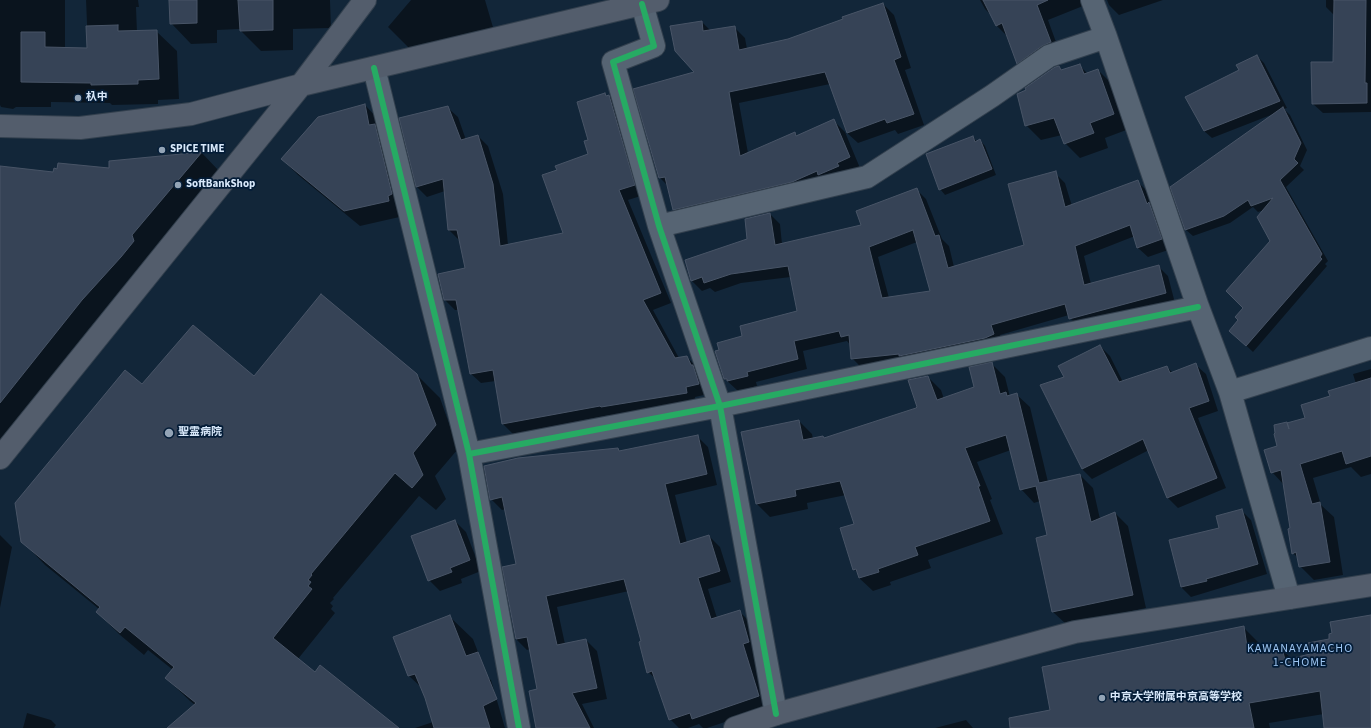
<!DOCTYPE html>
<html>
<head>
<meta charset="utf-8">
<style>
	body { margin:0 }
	canvas { display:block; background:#122639 }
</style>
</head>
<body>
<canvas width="1371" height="728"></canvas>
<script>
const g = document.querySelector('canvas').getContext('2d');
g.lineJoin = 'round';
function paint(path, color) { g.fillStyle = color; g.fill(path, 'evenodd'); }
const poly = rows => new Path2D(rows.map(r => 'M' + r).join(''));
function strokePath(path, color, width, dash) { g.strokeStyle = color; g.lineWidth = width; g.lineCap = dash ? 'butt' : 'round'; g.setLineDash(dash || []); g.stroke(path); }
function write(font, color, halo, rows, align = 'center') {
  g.font = font + ' "Source Sans 3","Noto Sans JP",sans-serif'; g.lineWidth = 3.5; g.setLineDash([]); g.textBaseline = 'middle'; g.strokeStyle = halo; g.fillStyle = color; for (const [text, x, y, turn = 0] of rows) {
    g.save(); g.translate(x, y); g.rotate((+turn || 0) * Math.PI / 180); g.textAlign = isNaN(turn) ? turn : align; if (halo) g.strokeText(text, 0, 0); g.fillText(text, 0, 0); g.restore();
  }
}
const shadow = poly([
	[0,0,65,0,65,48,88,48,86,0,138,0,139,7,136,7,137,32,156,31,177,51,179,99,158,100,158,104,112,105,110,103,51,102,51,107,16,107,13,109,1,107,0,105],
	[170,0,330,0,331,28,293,29,293,50,261,51,240,30,240,29,217,30,217,43,191,44,171,23],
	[411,0,485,0,495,34,414,53,388,27],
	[980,0,1096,0,1093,2,1048,20,1060,53,1028,73,1017,63,1007,36,996,25,992,16,985,9],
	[1107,0,1163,0,1119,15,1109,5],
	[1326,0,1371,0,1371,112,1323,113,1313,104,1334,63,1335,16,1326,7],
	[883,4,894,15,911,68,905,70,924,125,898,134,895,130,858,143,847,133,830,84,739,103,748,153,795,133,798,136,834,121,845,132,860,168,685,220,674,209,668,186,660,178,695,73,702,22,711,31,734,27,745,38,747,49,789,40],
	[1257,56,1264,63,1287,108,1284,109,1290,115,1307,150,1300,166,1304,170,1286,187,1328,261,1325,264,1327,266,1253,352,1237,337,1240,320,1271,241,1264,210,1258,212,1253,207,1230,223,1193,236,1186,230,1172,188,1276,113,1212,138,1204,131,1240,70],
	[1079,65,1088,74,1098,70,1113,85,1129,129,1105,138,1108,148,1080,158,1065,143,1062,135,1041,140,1026,125,1027,90,1059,67,1063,71],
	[605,94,608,97,609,96,619,106,644,195,628,200,671,303,653,310,679,358,687,357,697,367,709,394,695,397,696,403,612,417,610,415,513,434,503,424,496,381,481,383,470,373,459,310,455,310,445,300,466,269,460,240,459,240,449,230,445,191,427,197,417,187,447,107,458,117,466,140,478,136,488,146,503,194,508,245,564,234,558,171,590,155,589,140],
	[365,105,380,121,404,216,360,226,298,175,282,159],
	[973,137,977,142,980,140,985,146,996,175,945,195,940,189],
	[202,153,220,172,0,445,0,167,54,173,110,169,110,162],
	[1055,173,1065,183,1072,206,1138,182,1148,192,1171,249,1148,257,1138,248,1135,236,1084,256,1091,284,1158,266,1168,276,1175,303,1080,328,1070,318,1069,315,1000,335,1004,344,862,368,852,358,851,346,847,341,803,351,807,369,756,382,757,386,738,391,725,379,743,337,798,312,791,277,741,283,715,292,710,288,702,291,692,281,686,260,748,240,770,214,780,224,782,244,862,226,916,189,926,199,942,239,949,246,954,267,1026,246],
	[917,242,932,292,889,298,878,257],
	[1100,346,1110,356,1123,382,1167,367,1173,373,1196,365,1206,374,1218,411,1198,418,1226,488,1178,508,1168,498,1149,450,1092,479,1082,469,1065,377],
	[992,364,1005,377,1010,397,1016,394,1030,407,1048,482,1080,475,1093,488,1100,519,1115,513,1128,526,1146,608,1067,625,1053,612,1038,538,1048,536,1040,501,1034,503,1021,489,1011,450,977,462,992,499,990,500,1003,534,928,560,931,568,890,582,891,585,873,591,859,578,858,573,854,569,855,524,846,495,807,503,808,509,770,517,757,504,799,421,812,434,813,439,823,437,825,439,918,407,928,377,941,390,944,399,975,388],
	[1371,369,1371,474,1361,477,1351,467,1313,478,1321,505,1334,517,1343,575,1314,580,1300,566,1298,558,1293,553,1291,529,1284,485,1272,472,1279,447,1287,424,1306,418,1331,397,1356,384,1353,374],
	[417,375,440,398,458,449,435,476,446,499,436,510,419,496,333,598,334,599,330,603,333,606,331,609,335,613,298,659,315,673,394,728,223,728,190,701,166,678,173,670,148,650,144,655,120,635,97,612,99,609,45,565,22,541,143,386,254,377],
	[697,436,708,447,717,485,675,495,687,543,709,536,720,547,731,582,708,589,717,618,739,611,750,622,760,652,753,654,770,707,707,728,703,728,699,724,688,728,679,728,670,719,657,680,648,672,643,642,629,591,557,607,565,644,586,640,597,651,607,699,582,704,594,728,537,728,538,690,530,649,527,650,516,639,517,565,506,509,502,510,491,499,618,449,621,452],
	[1241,510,1251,520,1267,574,1191,597,1181,587,1221,528],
	[455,521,466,532,481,571,461,579,462,583,440,591,429,580],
	[0,535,12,547,0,608],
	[449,616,473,639,488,678,491,680,505,728,415,728,433,722,423,689,409,676,394,638],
	[1371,616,1371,728,1325,728,1324,714,1269,723,1270,728,1033,728,1051,710,1243,627,1263,647,1264,652,1281,649,1292,659,1311,655,1331,640],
	[27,713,51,720,56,725,54,728,23,728],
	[966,720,973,728,935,728]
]);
const building = poly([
	[169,0,197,0,197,23,170,24,169,0],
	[238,0,273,0,273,30,240,31,238,0],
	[983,0,1048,0,1037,5,1051,42,1042,46,1017,64,1002,23,996,26,983,0],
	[1334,0,1366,0,1365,83,1367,83,1367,103,1312,104,1311,62,1333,62,1334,0],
	[883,3,901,57,894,60,914,114,887,123,885,119,847,133,825,72,729,92,740,156,795,132,796,136,834,119,850,157,837,163,839,166,818,175,817,171,792,182,673,210,665,177,659,178,633,89,694,72,675,51,670,26,702,21,703,31,735,26,739,50,788,39,843,19,842,17,883,3],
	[118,25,118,31,157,30,159,79,138,80,138,84,91,85,91,83,21,82,21,32,45,32,45,47,87,48,86,26,118,25],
	[1257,55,1280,101,1204,131,1185,97,1239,70,1236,65,1257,55],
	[1080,64,1084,74,1098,69,1114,114,1090,123,1094,133,1064,144,1054,118,1025,126,1017,94,1026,90,1025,88,1055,67,1059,66,1061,70,1080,64],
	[605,93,606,96,609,95,635,185,619,190,661,293,643,300,675,358,687,356,691,365,693,365,699,384,686,387,687,393,601,407,600,406,502,424,493,370,470,374,456,300,444,300,438,274,465,268,457,230,448,230,443,179,416,187,399,118,448,106,461,140,478,135,493,184,500,246,563,233,542,175,557,170,555,166,588,154,584,141,588,140,577,102,605,93],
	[365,104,369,125,375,124,392,194,388,196,389,201,344,211,281,159,318,117,365,104],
	[1283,107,1301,143,1294,159,1298,163,1280,180,1322,254,1320,257,1322,259,1246,346,1229,331,1238,320,1235,317,1243,308,1226,291,1270,241,1257,217,1273,198,1251,206,1248,200,1224,216,1185,230,1170,187,1283,107],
	[973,136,975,142,980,139,992,169,939,190,926,154,973,136],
	[202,152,132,235,134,241,121,257,82,300,0,403,0,166,53,172,54,168,57,169,58,163,109,168,109,161,202,152],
	[1056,171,1065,207,1138,180,1147,204,1149,202,1162,239,1137,248,1130,225,1075,246,1084,285,1159,265,1166,293,1069,319,1065,304,991,325,994,334,985,338,899,356,899,354,851,359,849,335,841,337,839,331,794,341,798,359,747,372,748,376,727,381,727,379,724,379,715,351,719,350,717,343,742,336,740,326,797,311,788,266,731,274,704,283,702,277,691,281,685,260,747,239,745,219,770,213,775,245,861,225,856,211,917,188,935,236,939,235,948,268,1024,245,1008,184,1056,171],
	[913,230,930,291,882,298,869,247,913,230],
	[321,294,417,374,436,425,413,453,423,475,412,488,395,473,311,574,312,575,308,580,311,582,308,586,312,589,273,638,315,672,320,665,399,728,167,728,196,703,165,678,174,667,125,627,120,633,96,612,100,607,21,542,15,503,125,370,142,384,193,325,254,376,321,294],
	[1100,345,1119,382,1167,366,1170,373,1196,363,1209,401,1189,408,1217,478,1167,498,1143,439,1082,469,1040,385,1064,377,1058,366,1100,345],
	[992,362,1000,394,1006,392,1007,396,1017,393,1039,483,1080,474,1091,522,1115,512,1133,595,1052,612,1036,538,1047,535,1036,486,1020,490,1006,435,965,448,980,486,978,486,990,521,915,547,918,555,878,569,879,572,859,578,856,569,853,570,840,528,854,524,840,481,795,490,796,496,756,504,741,432,799,420,803,440,823,436,824,438,916,408,917,407,908,380,928,376,937,400,974,387,969,367,992,362],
	[1371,378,1371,456,1346,464,1342,451,1300,464,1312,504,1320,502,1330,562,1299,567,1296,552,1292,554,1288,529,1290,528,1281,470,1271,473,1264,450,1277,446,1274,434,1275,433,1274,425,1287,422,1289,429,1287,423,1305,418,1301,405,1330,396,1328,391,1371,378],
	[698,435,707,474,665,484,680,544,709,535,720,571,698,578,711,619,740,610,749,642,743,644,759,696,692,719,690,713,669,720,652,671,647,673,639,642,641,641,624,579,546,596,557,645,586,639,597,688,572,693,590,728,536,728,529,691,537,689,527,637,516,639,502,567,516,564,502,497,490,500,484,466,518,458,618,448,619,451,698,435],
	[1242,509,1258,564,1206,579,1207,581,1181,587,1169,540,1219,528,1216,516,1242,509],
	[455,520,470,560,450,568,452,572,428,581,411,536,455,520],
	[450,615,466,656,478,652,497,699,483,706,490,728,434,728,425,698,415,674,408,676,393,637,450,615],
	[1371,615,1371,728,1324,728,1320,691,1249,703,1254,728,1010,728,1009,718,1050,710,1042,667,1244,626,1248,654,1282,648,1285,660,1310,654,1308,643,1329,639,1329,634,1332,633,1330,622,1371,615]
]);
const street = poly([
	[1092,0,1106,37,1198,307,1230,392,1289,598],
	[642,4,654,46,613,62,659,226,720,406,776,714],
	[374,68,469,454,519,728],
	[659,226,867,177,992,96,1049,56,1106,37],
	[1230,392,1371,348],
	[469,454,720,406,1198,307]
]);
const secondary = poly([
	[0,126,80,128,191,114,301,85,658,0],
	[0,458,301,85,365,0],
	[735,728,776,714,1075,632,1371,585]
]);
const cycleway = poly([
	[642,4,654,46,613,62,659,226,720,406,776,714],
	[374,68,469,454,519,728],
	[469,454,720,406,1198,307]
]);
const markers = [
	[78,98,4,"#93a4b6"],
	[162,150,4,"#93a4b6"],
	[178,185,4,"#93a4b6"],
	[169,433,5,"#93a4b6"],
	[1102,698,4,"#93a4b6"]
];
const poiNames = [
	["杁中",86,98],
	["SPICE TIME",170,150],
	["SoftBankShop",186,185],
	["聖霊病院",178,433],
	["中京大学附属中京高等学校",1110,698]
];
const neighbourhoodNames = [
	["KAWANAYAMACHO",1300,649],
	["1-CHOME",1300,663]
];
paint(shadow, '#0007');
paint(building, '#364356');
strokePath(building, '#485466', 1);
strokePath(street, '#33404e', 24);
strokePath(secondary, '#33404e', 24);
strokePath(street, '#566473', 22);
strokePath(secondary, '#535d6c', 22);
strokePath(cycleway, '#26ab63', 6);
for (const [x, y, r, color] of markers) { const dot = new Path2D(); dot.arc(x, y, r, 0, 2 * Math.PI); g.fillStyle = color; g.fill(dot); strokePath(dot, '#031c37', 1.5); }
write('bold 11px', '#d8e8fa', '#031c37', poiNames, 'left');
g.letterSpacing = '1px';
write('12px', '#9cc4f0', '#031c37', neighbourhoodNames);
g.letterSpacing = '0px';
</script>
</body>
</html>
